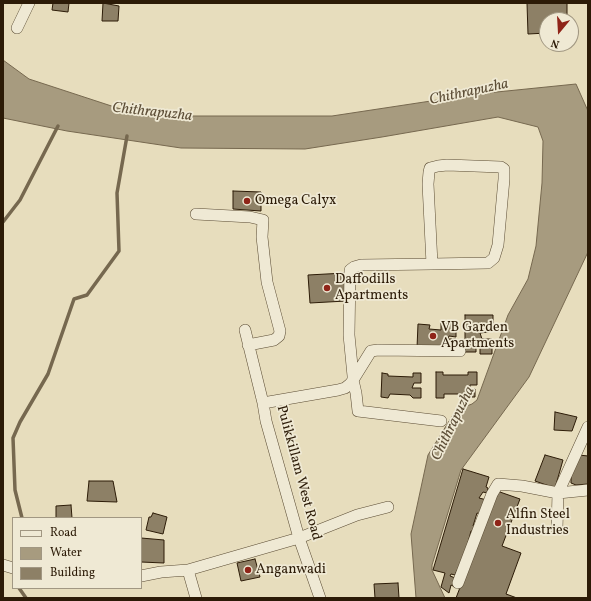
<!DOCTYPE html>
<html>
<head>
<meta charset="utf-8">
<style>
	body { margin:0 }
	#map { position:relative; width:591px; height:601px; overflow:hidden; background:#e7ddbd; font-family:Vollkorn,serif }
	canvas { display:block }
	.frame { position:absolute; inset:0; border:4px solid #2c1b07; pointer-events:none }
	.legend { position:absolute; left:12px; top:517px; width:130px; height:72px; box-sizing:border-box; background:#efe9d4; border:1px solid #a19782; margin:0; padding:5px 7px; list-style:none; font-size:12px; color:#2c1b07 }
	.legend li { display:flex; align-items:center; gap:8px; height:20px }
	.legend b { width:20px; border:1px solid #a19782 }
	.north { position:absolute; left:539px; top:12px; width:40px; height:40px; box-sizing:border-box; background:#efe9d4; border:1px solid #a19782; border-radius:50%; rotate:198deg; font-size:11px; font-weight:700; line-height:16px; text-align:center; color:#2c1b07 }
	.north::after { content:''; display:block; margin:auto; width:14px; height:18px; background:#8f2418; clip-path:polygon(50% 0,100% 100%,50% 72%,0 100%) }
</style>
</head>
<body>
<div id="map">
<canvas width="591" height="601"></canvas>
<div class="frame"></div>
<ul class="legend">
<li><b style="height:5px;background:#efe9d4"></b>Road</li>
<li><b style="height:11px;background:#a79b7f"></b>Water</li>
<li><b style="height:11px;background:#8d8066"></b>Building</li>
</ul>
<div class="north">N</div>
</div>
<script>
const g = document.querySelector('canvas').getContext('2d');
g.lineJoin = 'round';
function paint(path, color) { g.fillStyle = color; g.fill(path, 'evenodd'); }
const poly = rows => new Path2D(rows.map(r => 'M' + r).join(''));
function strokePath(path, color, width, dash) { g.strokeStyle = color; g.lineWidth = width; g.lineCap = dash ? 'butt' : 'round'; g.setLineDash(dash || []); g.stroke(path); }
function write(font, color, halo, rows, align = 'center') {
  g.font = font + ' Vollkorn,serif'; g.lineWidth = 3.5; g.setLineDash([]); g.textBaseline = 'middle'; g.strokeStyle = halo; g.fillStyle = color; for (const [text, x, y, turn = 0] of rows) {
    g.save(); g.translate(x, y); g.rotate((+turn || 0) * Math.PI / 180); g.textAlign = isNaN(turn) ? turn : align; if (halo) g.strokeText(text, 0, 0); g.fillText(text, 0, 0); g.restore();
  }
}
const water = poly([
	[3,60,29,79,142,116,332,116,477,94,576,84,588,111,588,252,529,377,461,470,432,565,432,570,445,598,416,598,411,534,428,455,456,410,472,404,477,400,508,315,528,279,536,246,542,183,543,141,538,127,498,117,382,137,305,149,181,148,67,131,3,118,3,60]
]);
const stream = poly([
	[3,222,20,200,58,126],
	[22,518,15,490,13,438,20,422,48,374,74,299,87,295,119,251,117,193,127,136],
	[19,588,26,598]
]);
const building = poly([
	[53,3,69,3,68,12,52,10,53,3],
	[103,3,119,6,118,21,102,21,103,3],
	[527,3,567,3,567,20,547,20,547,33,528,34,527,3],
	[233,191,261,192,261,211,233,209,233,191],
	[345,273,346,301,310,303,308,275,345,273],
	[465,315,493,315,493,329,488,332,480,333,482,339,492,339,492,354,480,354,480,346,476,346,476,352,465,352,465,315],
	[441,323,456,324,456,337,449,336,448,339,456,339,456,350,417,348,418,324,430,325,429,329,441,330,441,323],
	[436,372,443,372,443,375,468,375,468,372,477,372,477,385,470,385,470,389,475,389,475,397,469,397,469,394,444,394,444,398,436,398,436,372],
	[382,373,388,374,388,376,413,377,413,373,421,373,421,383,414,383,412,388,421,388,421,398,413,398,410,395,390,394,388,398,381,397,382,373],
	[555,412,577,417,572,431,554,430,555,412],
	[545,455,563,460,555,488,535,481,545,455],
	[579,455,588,456,588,484,576,485,571,483,571,470,579,455],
	[463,469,489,477,486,487,488,488,487,493,483,492,479,498,487,500,480,514,477,513,473,526,476,527,475,532,471,531,461,569,457,570,455,575,451,574,450,576,458,579,455,587,451,585,449,593,441,587,445,573,433,570,463,469],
	[89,481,113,481,117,502,87,501,89,481],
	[497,491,520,499,502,546,521,553,506,594,517,598,456,598,497,491],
	[71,505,72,518,56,518,56,506,71,505],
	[153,513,167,517,163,534,146,530,149,517,151,517,153,513],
	[141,538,164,540,164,563,141,562,141,538],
	[255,559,260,577,241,581,237,563,255,559],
	[398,583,399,598,375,598,374,584,398,583]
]);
const street = poly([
	[17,28,29,3],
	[196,214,250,217,263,220,262,237,267,282,280,331,279,336,274,340,248,345],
	[245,330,263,403],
	[441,421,358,411,356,393,353,380,371,351,378,350,460,351],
	[557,529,558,493,588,490],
	[3,565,13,568],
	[188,570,196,598],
	[141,576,161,572,188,570,299,538,357,515,388,507],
	[458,583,492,494,498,484,522,486,558,493,588,427],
	[320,598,299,538,266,421,263,403,338,390,345,388,350,384,353,380,353,376,349,335,350,270,354,267,361,265,432,264,428,184,429,172,430,168,438,166,447,165,501,167,504,169,504,179,498,245,494,258,488,263,432,264]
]);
const markers = [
	[247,201,4,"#8f2418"],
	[327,288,4,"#8f2418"],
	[433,336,4,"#8f2418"],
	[498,523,4,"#8f2418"],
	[248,570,4,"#8f2418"]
];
const poiNames = [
	["Omega Calyx",255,201],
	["Daffodills",335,280],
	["Apartments",335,296],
	["VB Garden",441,328],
	["Apartments",441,344],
	["Alfin Steel",506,515],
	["Industries",506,531],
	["Anganwadi",256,570]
];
const streetNames = [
	["Pulikkillam West Road",298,473,75]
];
const waterNames = [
	["Chithrapuzha",469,93,-12],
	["Chithrapuzha",152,113,6],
	["Chithrapuzha",454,424,-64]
];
paint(water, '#a79b7f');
strokePath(water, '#76684f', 1);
strokePath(stream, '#76684f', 3.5);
paint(building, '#8d8066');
strokePath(building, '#2c1b07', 1);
strokePath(street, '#5b4c34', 12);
strokePath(street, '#efe9d4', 11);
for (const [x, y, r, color] of markers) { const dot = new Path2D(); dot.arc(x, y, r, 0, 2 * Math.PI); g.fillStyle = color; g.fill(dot); strokePath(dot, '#efe9d4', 1.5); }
write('14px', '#2c1b07', '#efe9d4', poiNames, 'left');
write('14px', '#2c1b07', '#efe9d4', streetNames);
write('italic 15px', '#5d4e37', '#efe9d4', waterNames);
</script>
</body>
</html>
